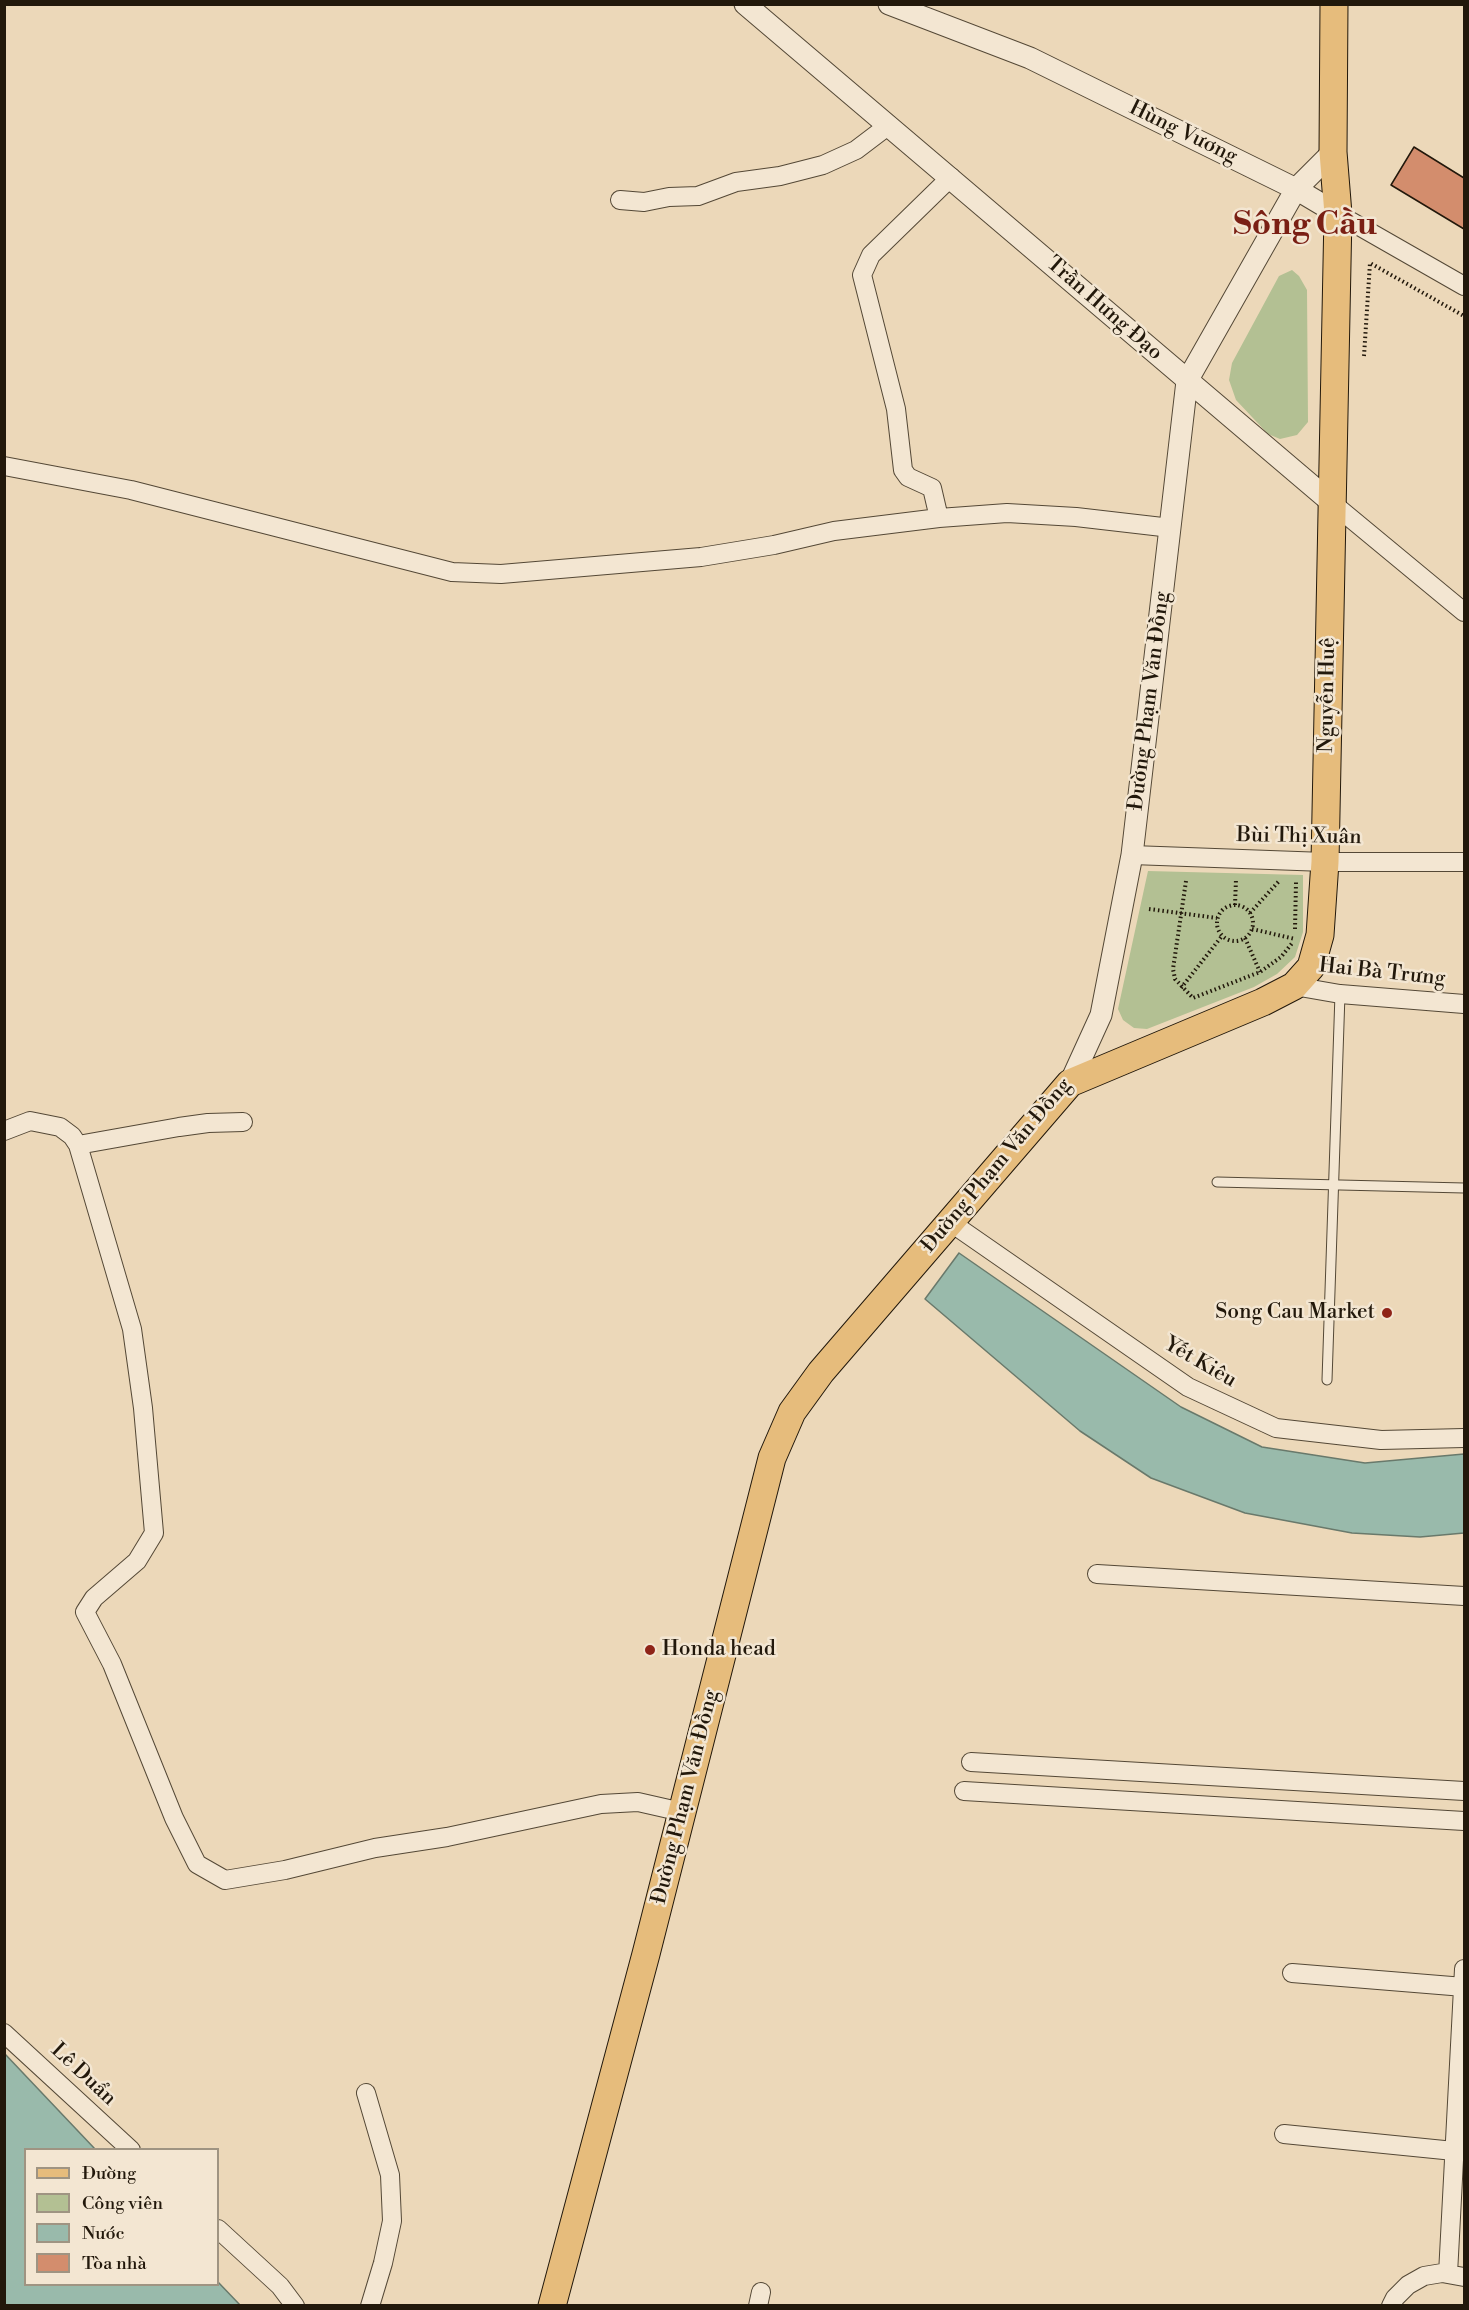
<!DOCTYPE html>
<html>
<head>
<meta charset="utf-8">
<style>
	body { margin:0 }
	#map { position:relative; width:1469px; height:2310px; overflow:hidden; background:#ecd8b9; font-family:"Libre Bodoni",serif }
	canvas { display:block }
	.frame { position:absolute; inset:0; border:6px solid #22180b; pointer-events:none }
	.legend { position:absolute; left:24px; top:2148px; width:195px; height:138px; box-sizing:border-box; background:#f3e6d2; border:2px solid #9f9482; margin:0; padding:8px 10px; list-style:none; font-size:18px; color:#22180b }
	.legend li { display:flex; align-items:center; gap:12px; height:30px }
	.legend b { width:30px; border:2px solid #9f9482 }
</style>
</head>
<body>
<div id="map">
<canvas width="1469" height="2310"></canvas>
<div class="frame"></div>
<ul class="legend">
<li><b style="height:8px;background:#e6bc7c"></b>Đường</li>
<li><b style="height:16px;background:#b3c093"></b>Công viên</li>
<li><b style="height:16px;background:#99baab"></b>Nước</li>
<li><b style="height:16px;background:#d38d6d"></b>Tòa nhà</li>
</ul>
</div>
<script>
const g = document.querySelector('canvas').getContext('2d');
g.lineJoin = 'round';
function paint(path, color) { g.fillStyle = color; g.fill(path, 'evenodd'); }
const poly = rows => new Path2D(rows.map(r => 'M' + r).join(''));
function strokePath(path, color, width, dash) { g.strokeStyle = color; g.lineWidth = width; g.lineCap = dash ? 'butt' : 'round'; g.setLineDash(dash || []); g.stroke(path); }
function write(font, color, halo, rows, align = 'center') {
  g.font = font + ' "Libre Bodoni",serif'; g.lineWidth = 5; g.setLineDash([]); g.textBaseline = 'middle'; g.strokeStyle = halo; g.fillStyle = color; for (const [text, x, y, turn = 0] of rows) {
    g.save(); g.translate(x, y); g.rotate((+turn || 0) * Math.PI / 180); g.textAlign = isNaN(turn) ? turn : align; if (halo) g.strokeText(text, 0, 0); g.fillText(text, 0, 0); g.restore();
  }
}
const green = poly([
	[1292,270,1299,276,1307,290,1308,422,1297,435,1280,439,1268,434,1236,400,1229,380,1232,363,1279,276],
	[1148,871,1303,875,1303,932,1295,957,1277,974,1254,987,1147,1029,1134,1028,1123,1020,1118,1009]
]);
const water = poly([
	[959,1253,1181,1407,1262,1447,1365,1463,1464,1454,1464,1533,1420,1537,1352,1533,1245,1513,1151,1478,1080,1431,925,1299,959,1253],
	[5,2054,95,2149,26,2150,26,2284,218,2284,218,2282,240,2305,5,2305,5,2054]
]);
const building = poly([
	[1414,147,1464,178,1464,229,1391,185,1414,147]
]);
const path = poly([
	[1364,356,1370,263,1464,316],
	[1186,881,1173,969,1175,979,1193,998,1260,972,1281,957,1293,942],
	[1235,905,1236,879],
	'1217 923a18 18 0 1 1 36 0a18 18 0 1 1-36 0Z',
	[1149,909,1217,918],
	[1250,913,1280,880],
	[1252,929,1295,939],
	[1295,929,1296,882],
	[1245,938,1260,972],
	[1181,988,1222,936]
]);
const service = poly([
	[1217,1182,1464,1188],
	[1327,1380,1340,994]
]);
const minor = poly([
	[620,200,644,202,669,197,698,196,736,182,780,176,823,165,856,150,889,125],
	[1338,214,1464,286],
	[4,466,131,490,452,572,501,574,701,557,774,545,834,531,939,518,1007,513,1076,517,1171,528],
	[1331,502,1464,612],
	[939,518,932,488,908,477,903,470,896,409,862,275,871,255,951,177],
	[1132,855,1325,862,1464,862],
	[1294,986,1340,994,1464,1004],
	[4,1131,30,1121,60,1127,72,1136,78,1145,132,1329,143,1408,154,1533,137,1561,94,1598,85,1612,112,1664,174,1818,197,1864,225,1880,285,1870,375,1848,447,1837,601,1804,638,1802,682,1812],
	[78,1145,179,1127,208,1123,243,1122],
	[950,1222,1188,1387,1276,1428,1381,1440,1464,1438],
	[1097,1574,1464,1596],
	[971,1762,1464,1791],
	[964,1791,1464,1821],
	[1292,1973,1464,1987],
	[4,2033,131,2150],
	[366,2093,390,2175,392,2221,383,2263,370,2306],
	[1284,2134,1464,2152],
	[218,2229,280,2286,295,2306],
	[1448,2274,1464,1969],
	[758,2306,761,2292],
	[1391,2306,1395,2298,1408,2285,1424,2276,1442,2273,1464,2277]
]);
const tertiary = poly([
	[745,4,1331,502],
	[889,4,1030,58,1296,189,1338,214],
	[1070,1083,1101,1015,1132,855,1187,381,1296,189,1333,152]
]);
const primary = poly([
	[552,2306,646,1954,772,1458,792,1412,821,1372,1070,1083,1263,1002,1294,986,1311,967,1320,935,1325,862,1338,214,1333,152,1334,4]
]);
const markers = [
	[1387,1313,6,"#8f2418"],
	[650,1650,6,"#8f2418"]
];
const streetNames = [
	["Hùng Vương",1183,133,26],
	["Trần Hưng Đạo",1104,309,41],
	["Nguyễn Huệ",1328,695,-89],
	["Đường Phạm Văn Đồng",1150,701,-83],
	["Bùi Thị Xuân",1299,837,1],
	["Hai Bà Trưng",1382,973,6],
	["Đường Phạm Văn Đồng",997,1166,-50],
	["Yết Kiêu",1200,1363,30],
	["Đường Phạm Văn Đồng",686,1797,-76],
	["Lê Duẩn",83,2075,43]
];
const poiNames = [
	["Song Cau Market",1375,1313],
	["Honda head",662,1650,"left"]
];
const townNames = [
	["Sông Cầu",1305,226]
];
paint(green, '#b3c093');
paint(water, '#99baab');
strokePath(water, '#69796b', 1.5);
paint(building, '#d38d6d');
strokePath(building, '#22180b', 1.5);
strokePath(service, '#544836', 11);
strokePath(minor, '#544836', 20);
strokePath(tertiary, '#544836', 23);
strokePath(primary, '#22180b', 29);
strokePath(path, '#22180b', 4, [1.5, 3]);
strokePath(service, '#f3e6d2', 9);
strokePath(minor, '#f3e6d2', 18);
strokePath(tertiary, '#f3e6d2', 21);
strokePath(primary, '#e6bc7c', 27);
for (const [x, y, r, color] of markers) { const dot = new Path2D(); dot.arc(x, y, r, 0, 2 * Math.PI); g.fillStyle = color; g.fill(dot); strokePath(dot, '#f3e6d2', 2); }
write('21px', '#22180b', '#f3e6d2', streetNames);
write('21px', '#22180b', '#f3e6d2', poiNames, 'right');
write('bold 33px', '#7a1f14', '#f3e6d2', townNames);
</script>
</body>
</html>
